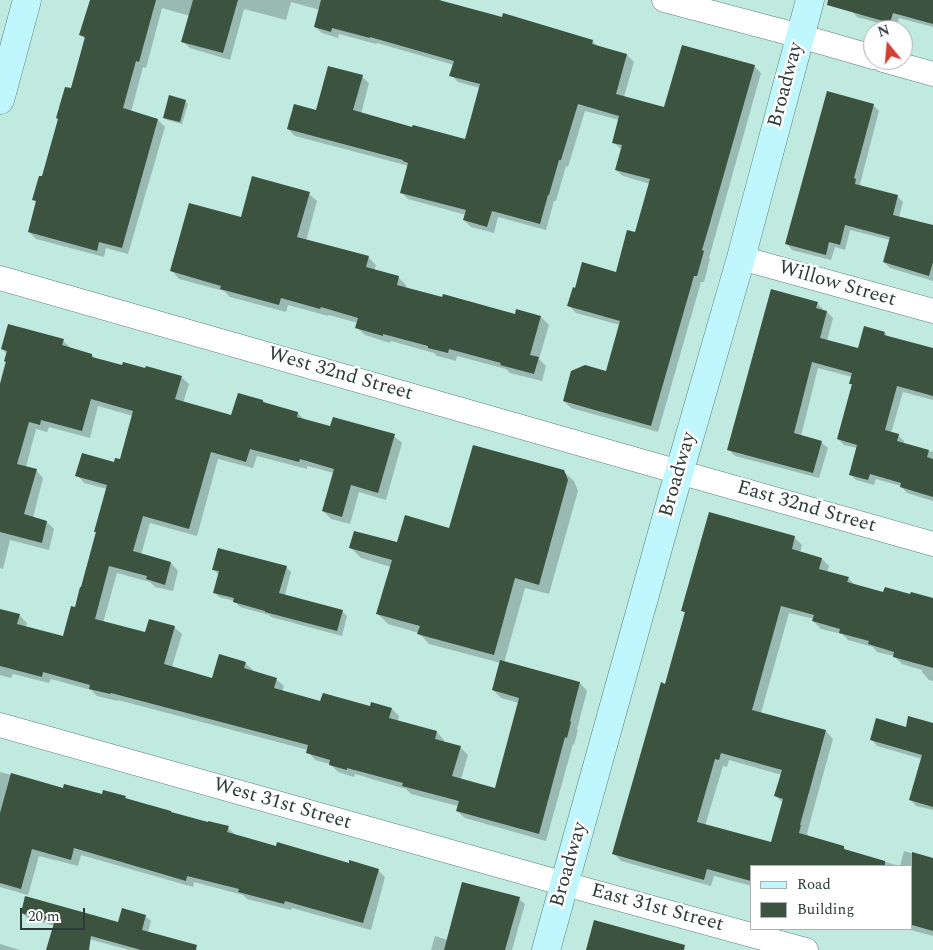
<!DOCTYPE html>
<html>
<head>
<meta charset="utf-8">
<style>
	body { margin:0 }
	#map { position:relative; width:933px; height:950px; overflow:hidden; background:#c0e9e0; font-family:Spectral,serif }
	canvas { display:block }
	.legend { position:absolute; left:750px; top:865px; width:162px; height:65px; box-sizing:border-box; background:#fff; border:1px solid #abb1b0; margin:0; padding:6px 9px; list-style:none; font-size:15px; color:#2c3c39 }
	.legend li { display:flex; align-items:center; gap:10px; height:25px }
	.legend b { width:25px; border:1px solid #abb1b0 }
	.north { position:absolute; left:863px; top:20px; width:50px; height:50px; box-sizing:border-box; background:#fff; border:1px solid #abb1b0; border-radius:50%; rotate:343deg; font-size:14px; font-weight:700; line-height:20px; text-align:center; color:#2c3c39 }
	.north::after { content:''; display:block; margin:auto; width:18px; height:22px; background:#ce4134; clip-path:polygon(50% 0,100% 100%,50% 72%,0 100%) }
	.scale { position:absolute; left:20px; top:908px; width:65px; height:22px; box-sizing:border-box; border:2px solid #2c3c39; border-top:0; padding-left:6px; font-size:15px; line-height:18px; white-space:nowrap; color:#2c3c39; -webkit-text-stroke:4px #fff; paint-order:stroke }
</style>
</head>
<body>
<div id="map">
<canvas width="933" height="950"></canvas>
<ul class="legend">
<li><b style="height:6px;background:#c0f7ff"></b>Road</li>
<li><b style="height:14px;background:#3b533f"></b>Building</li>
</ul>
<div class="north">N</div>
<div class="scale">20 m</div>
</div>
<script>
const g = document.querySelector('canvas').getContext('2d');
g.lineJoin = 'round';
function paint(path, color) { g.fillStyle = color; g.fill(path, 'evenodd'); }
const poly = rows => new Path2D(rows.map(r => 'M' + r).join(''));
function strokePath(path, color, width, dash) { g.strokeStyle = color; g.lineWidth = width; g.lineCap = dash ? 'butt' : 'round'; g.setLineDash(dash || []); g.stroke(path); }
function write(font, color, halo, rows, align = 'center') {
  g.font = font + ' Spectral,serif'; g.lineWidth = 5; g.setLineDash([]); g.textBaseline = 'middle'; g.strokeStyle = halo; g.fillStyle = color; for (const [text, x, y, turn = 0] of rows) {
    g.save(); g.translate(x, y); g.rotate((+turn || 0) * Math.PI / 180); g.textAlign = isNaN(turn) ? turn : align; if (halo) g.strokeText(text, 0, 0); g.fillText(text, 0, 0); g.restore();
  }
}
const shadow = poly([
	[91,0,440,0,442,2,592,41,599,47,627,55,634,62,624,97,665,109,754,66,761,73,709,258,710,259,704,282,701,282,658,432,571,408,564,401,607,373,620,325,576,313,569,306,616,273,636,234,650,184,623,176,616,170,622,150,613,142,619,120,585,111,568,167,566,166,556,201,554,201,546,230,498,217,494,233,471,227,464,220,466,215,408,199,401,192,409,166,295,136,288,129,317,112,362,77,369,83,361,114,466,141,480,88,458,82,451,75,454,65,377,43,376,44,339,34,338,38,322,33,315,27,320,10,291,2,286,20,244,9,230,60,190,48,183,42,190,16,162,8,146,68,143,67,131,112,158,120,165,127,128,254,106,248,104,257,36,239,29,232,37,203,34,200,43,178,72,90,85,39,81,35],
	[855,0,933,0,933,27,899,18,896,28,857,17,852,11],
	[185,101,188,104,182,124,167,120,164,117],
	[873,105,879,111,860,184,861,186,897,196,903,202,899,217,933,226,933,281,890,268,884,262,890,240,850,230,845,250,835,247,831,260,792,250,787,244],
	[309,194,317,201,306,241,368,257,376,265,374,271,398,277,406,285,406,288,516,315,517,311,541,317,549,325,539,359,546,366,542,381,510,373,506,369,457,356,456,361,437,356,434,353,391,341,390,343,365,335,357,328,358,323,329,315,328,316,288,305,286,312,230,297,224,291,179,279,172,271,242,218],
	[817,303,823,309,823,311,827,312,833,318,827,341,859,350,885,333,888,337,933,349,933,400,903,392,891,433,898,435,904,441,904,444,933,452,933,501,907,493,901,486,876,479,874,485,856,480,850,474,857,448,844,445,838,439,853,386,850,383,852,377,818,368,801,436,821,442,828,448,819,478,735,456,729,450],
	[63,341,71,348,92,355,96,360,123,367,181,377,189,384,183,403,232,417,263,401,266,404,298,413,305,421,331,428,394,436,402,443,386,500,359,492,350,524,331,519,323,511,334,473,307,466,307,469,257,456,253,468,218,459,197,536,150,523,141,555,171,563,178,571,173,591,155,587,150,582,117,573,103,623,146,634,174,627,182,634,172,667,213,679,245,663,253,670,252,672,276,679,284,686,282,692,321,703,392,709,399,716,398,721,437,732,444,740,444,743,460,747,468,755,461,779,496,789,519,703,501,698,493,690,501,663,429,644,419,633,388,624,377,613,391,567,361,558,351,548,398,543,450,530,563,471,574,481,578,491,549,594,525,588,504,663,580,683,587,691,577,729,578,730,574,745,573,744,546,841,465,818,457,811,458,806,411,794,406,789,355,774,354,777,338,772,330,764,315,760,308,752,308,750,118,700,118,701,97,696,91,690,51,679,49,683,13,674,11,678,0,675,0,610,19,615,27,623,26,627,64,638,76,609,107,489,84,483,77,475,121,460,133,416,98,406,90,438,49,427,47,432,36,429,26,467,36,470,43,478,33,518,47,522,54,529,49,550,10,540,3,569,0,568,0,383,7,354,2,349],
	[794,537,802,545,800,553,822,559,829,566,827,573,848,578,856,586,884,594,933,600,933,681,929,680,922,672,922,670,902,664,894,656,877,652,873,647,848,640,842,634,821,629,813,621,814,619,789,613,761,713,826,731,833,739,807,833,808,834,807,837,844,848,848,852,900,866,752,866,752,886,714,876,711,886,621,861,614,854,666,685,686,614,683,611],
	[729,760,782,775,776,796,783,803,772,843,705,826,723,766,727,767],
	[286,567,291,572,285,595,342,611,347,616,342,636,271,617,269,615,240,607,234,601,219,597,214,592,219,575,213,569],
	[933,724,933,810,916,806,911,800,922,759,877,746,872,740,907,728],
	[0,772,64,789,103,796,125,797,129,800,172,813,228,828,236,835,277,847,378,870,385,877,371,930,292,908,291,910,247,899,243,895,194,882,193,887,81,855,78,866,39,856,28,895,0,887],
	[904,851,928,858,933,863,933,936,907,929,912,929,912,866,900,866],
	[519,899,525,904,512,950,431,950,435,936,448,940],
	[22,913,119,923,145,916,151,921,148,932,174,950,129,950,60,931,55,926,28,918],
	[0,944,20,950,0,950]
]);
const building = poly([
	[90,0,156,0,139,62,136,61,123,108,158,119,122,248,99,242,97,251,28,232,36,201,32,200,39,176,42,176,58,119,56,118,65,87,71,88,85,37,79,35],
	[193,0,238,0,223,53,181,42],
	[321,0,439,0,502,17,503,13,593,40,592,44,627,54,616,94,664,107,682,45,755,65,708,230,702,250,704,251,697,276,694,276,651,426,563,401,571,371,585,365,606,371,620,321,567,306,573,287,575,288,582,262,616,272,627,230,635,232,650,179,615,170,622,145,612,143,619,116,578,104,561,160,559,160,549,195,548,195,540,224,492,211,487,227,463,220,466,210,400,193,408,163,403,161,403,160,287,129,294,104,316,110,328,66,363,75,353,110,412,127,413,125,465,139,480,84,449,76,454,61,370,37,370,38,332,28,331,32,314,27],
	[828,0,933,0,933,24,893,13,890,23,827,5],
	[827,91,874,104,854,178,856,179,855,184,898,195,893,215,933,225,933,262,929,276,883,262,890,237,845,225,840,245,829,242,826,255,785,244],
	[169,95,186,100,180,122,163,118],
	[252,176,310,192,297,237,369,256,366,267,399,276,397,285,442,297,443,294,515,314,516,309,541,316,530,355,539,357,534,374,500,365,501,363,449,349,448,353,428,348,428,346,383,334,383,336,355,328,358,318,321,307,320,309,281,298,279,305,220,289,221,286,170,271,189,203,241,217],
	[771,289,818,302,816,308,827,311,820,338,858,348,864,326,885,332,884,335,933,348,933,396,897,386,885,430,899,434,897,441,929,450,927,457,933,459,933,497,900,487,901,483,870,474,868,480,849,475,857,445,837,439,852,384,849,384,852,373,812,362,794,433,822,441,813,473,727,450],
	[8,324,64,339,62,345,92,354,92,357,122,365,123,362,145,368,146,366,182,376,175,399,231,415,238,393,263,400,263,402,298,412,297,417,330,426,333,417,395,434,378,493,351,485,342,517,322,511,334,469,300,459,299,462,250,449,246,462,211,452,189,529,143,516,133,551,171,562,165,585,146,579,147,576,109,566,95,619,145,632,149,619,175,626,164,664,212,678,219,654,246,662,244,668,277,678,274,688,320,701,323,693,370,706,371,702,392,708,389,718,437,731,435,739,461,746,452,776,495,788,519,698,492,690,500,660,580,682,570,721,571,722,567,738,565,737,539,834,456,811,459,801,402,786,403,783,347,768,347,770,329,765,330,760,306,753,308,745,111,693,110,694,89,689,90,685,43,672,42,677,0,666,0,609,20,614,17,624,63,636,71,606,75,607,80,587,81,587,96,532,94,532,107,485,75,476,82,453,114,462,115,458,120,459,133,411,91,399,82,431,41,420,40,425,29,422,17,464,37,469,24,514,47,521,42,543,0,532,0,384,6,362,4,361,7,351,1,349],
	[473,445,564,470,568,480,539,585,515,578,494,655,417,634,420,626,376,614,392,560,349,548,354,531,397,542,405,515,449,528],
	[709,512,795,536,792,549,822,558,819,569,849,577,847,582,883,592,885,587,910,594,911,592,933,598,933,668,893,657,894,652,868,644,869,641,839,633,840,629,812,621,814,615,781,606,752,710,826,730,800,825,801,825,799,833,844,846,844,849,885,861,885,866,752,866,751,881,707,869,704,880,612,854,661,682,665,684,685,612,681,611],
	[721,753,782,770,774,796,783,799,771,842,697,822,715,759,719,760],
	[218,548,287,566,279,593,343,610,337,631,265,612,265,611,233,602,234,598,213,593,219,571,212,570],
	[908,716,933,723,933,807,909,800,922,755,870,740,876,718,906,727],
	[11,773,63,788,64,784,102,794,103,790,126,796,125,798,171,811,171,812,208,822,208,821,229,826,227,832,276,846,277,842,349,863,349,860,379,869,363,923,285,901,284,904,238,892,239,889,187,876,186,881,74,848,71,860,32,849,21,889,0,883,0,813],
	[912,852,933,858,933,931,912,925],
	[462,882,520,897,505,950,444,950],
	[25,896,118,922,122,908,146,915,142,930,197,945,196,950,141,950,91,936,89,950,46,950,54,923,21,913],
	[594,920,685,945,684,950,586,950]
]);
const street = poly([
	[664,0,800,36,873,57],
	[883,60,933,74],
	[741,258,933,311],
	[0,278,679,472,933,544],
	[0,725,565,884,806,950]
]);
const secondary = poly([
	[0,100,27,0],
	[546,950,671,501,741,258,810,0]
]);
const streetNames = [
	["Broadway",787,85,-75],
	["Willow Street",837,285,16],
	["West 32nd Street",340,375,16],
	["Broadway",679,475,-74],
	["East 32nd Street",806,508,16],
	["West 31st Street",282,805,16],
	["Broadway",570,865,-74],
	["East 31st Street",657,909,15]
];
paint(shadow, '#0003');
paint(building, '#3b533f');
strokePath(street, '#5b8179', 25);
strokePath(secondary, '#5b8179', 29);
strokePath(street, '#fff', 24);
strokePath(secondary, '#c0f7ff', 28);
write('20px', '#2c3c39', '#fff', streetNames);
</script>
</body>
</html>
